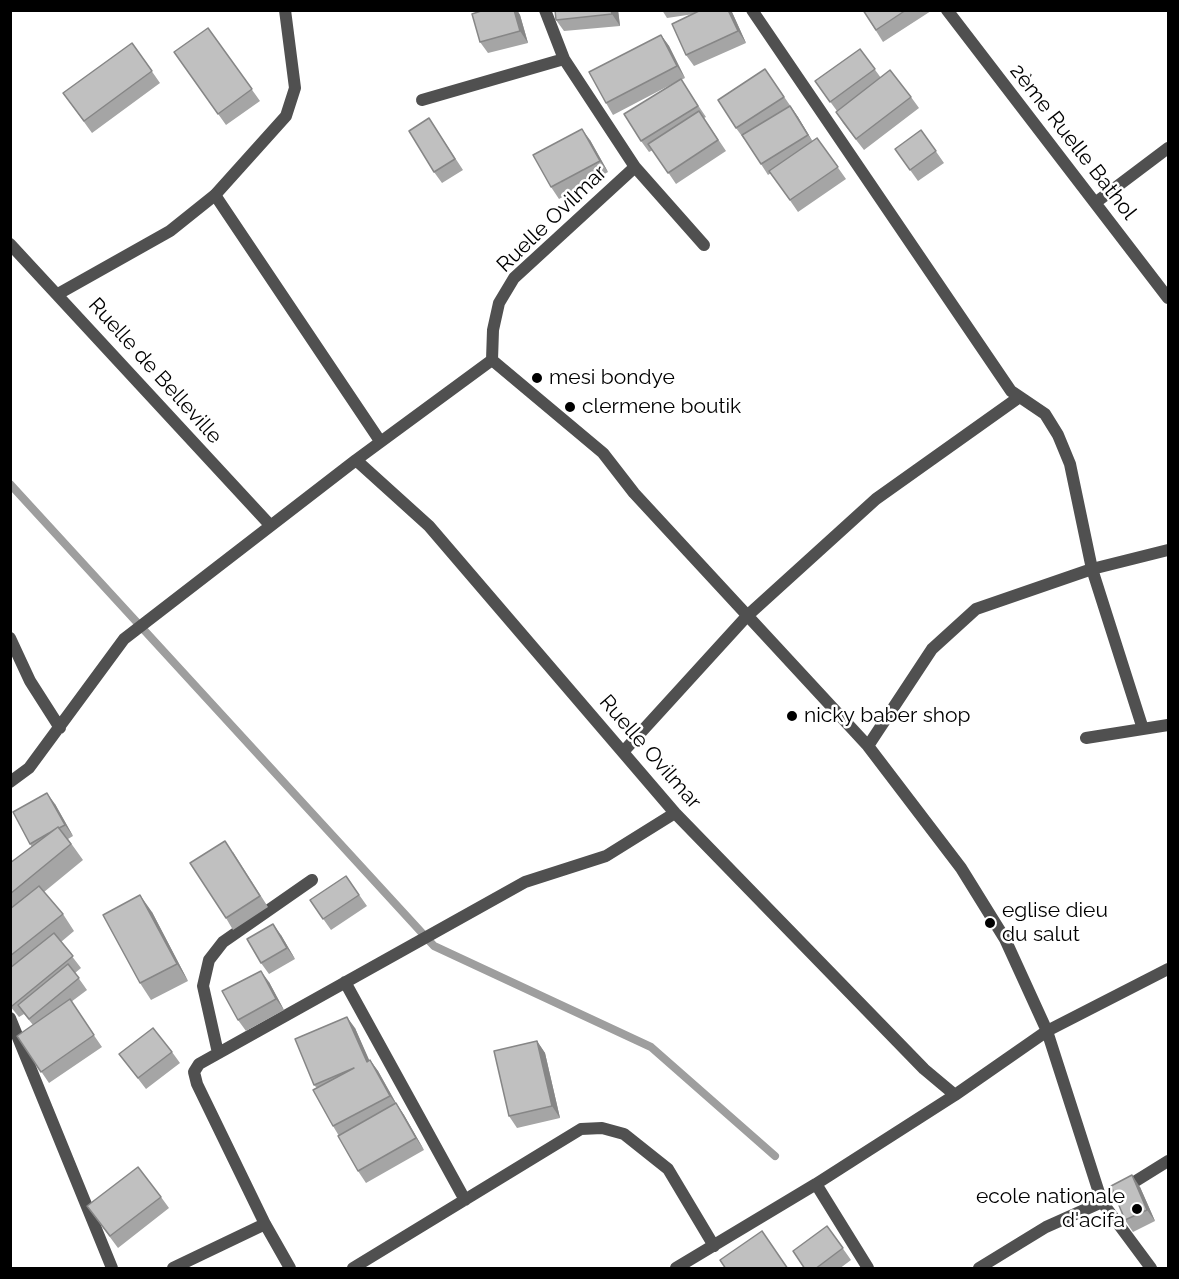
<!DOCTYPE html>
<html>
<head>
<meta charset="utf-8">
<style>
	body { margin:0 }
	#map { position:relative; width:1179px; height:1279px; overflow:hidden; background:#fff; font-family:Raleway,sans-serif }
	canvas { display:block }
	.frame { position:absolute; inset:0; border:12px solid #000; pointer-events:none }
</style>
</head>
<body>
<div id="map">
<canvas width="1179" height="1279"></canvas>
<div class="frame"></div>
</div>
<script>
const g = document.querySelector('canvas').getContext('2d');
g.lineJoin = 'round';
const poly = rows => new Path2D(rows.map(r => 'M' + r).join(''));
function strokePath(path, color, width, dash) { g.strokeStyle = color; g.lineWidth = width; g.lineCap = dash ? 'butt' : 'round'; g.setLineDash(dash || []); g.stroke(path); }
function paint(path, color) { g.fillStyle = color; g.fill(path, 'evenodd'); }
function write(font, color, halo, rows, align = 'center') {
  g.font = font + ' Raleway,sans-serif'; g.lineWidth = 5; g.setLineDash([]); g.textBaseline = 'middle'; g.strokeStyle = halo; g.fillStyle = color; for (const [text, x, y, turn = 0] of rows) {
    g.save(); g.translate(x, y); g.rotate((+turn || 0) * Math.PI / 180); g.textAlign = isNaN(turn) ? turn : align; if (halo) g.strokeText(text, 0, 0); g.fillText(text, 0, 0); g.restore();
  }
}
const stream = poly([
	[10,484,434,946,651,1047,775,1156]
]);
const service = poly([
	[215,195,380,441]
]);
const minor = poly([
	[545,10,564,59,635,167,514,278,499,303,493,330,492,360,356,460,429,526,675,813,924,1069,955,1095,1047,1031,1102,1202,1151,1268],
	[752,10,1011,391,1045,414,1058,435,1070,464,1092,569,1143,729],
	[947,10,1168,298],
	[422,100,564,59],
	[635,167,704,245],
	[1095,203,1168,148],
	[10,244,270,525],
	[58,294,170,231,215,195,286,116,295,88,285,10],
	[492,360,603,453,634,493,868,746],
	[1168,550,1092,569,976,609,932,649,868,746,961,868,1005,939,1047,1031,1168,969],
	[10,638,30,681,60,728],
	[1086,738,1168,725],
	[623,752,747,616,876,499,1018,398],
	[10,782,29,768,124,639,356,460],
	[345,982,465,1200],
	[10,1018,112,1268],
	[218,1053,203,986,209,960,223,942,312,880],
	[816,1184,868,1268],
	[173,1268,265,1224],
	[290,1268,265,1224,197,1084,194,1072,199,1064,525,882,606,856,675,813],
	[353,1268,581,1129,602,1128,624,1134,668,1169,714,1246],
	[676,1268,816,1184,955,1095],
	[979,1268,1046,1227,1102,1202,1168,1161]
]);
const wall = poly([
	[484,10,517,10,520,15,528,43,488,53,480,42],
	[555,10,618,10,620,26,564,31,556,20],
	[662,10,731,10,746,43,694,66,686,55,694,14,667,18],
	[863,10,931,10,931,11,883,42],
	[208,28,260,101,226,125,174,52],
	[661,35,669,46,685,78,681,80,706,117,704,118,726,151,676,184,653,150,649,152,641,141,674,83,613,115,606,103],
	[132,43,160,83,92,133,63,93],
	[860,49,881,78,911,97,919,108,864,150,843,123,836,112,837,111,815,81],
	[765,69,798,117,812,141,817,138,846,179,798,212,771,173,768,175,745,139,744,139,736,128],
	[429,118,463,170,442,183,434,172],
	[921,130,944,163,918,181,895,149],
	[590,140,608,172,559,199,551,187],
	[55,804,73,836,68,839,83,860,44,892,63,914,74,931,61,942,81,968,75,973,87,990,71,1002,102,1047,49,1083,17,1036,33,1025,24,1014,19,1017,10,1006,10,863,32,847,30,844],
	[233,852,268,907,233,930,226,918],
	[346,876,367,906,331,930,310,900],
	[152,912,188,981,151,1000,140,983],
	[281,935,295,959,269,974,261,963],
	[269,982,284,1010,246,1031,238,1020],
	[355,1028,369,1061,370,1060,378,1071,396,1103,404,1115,424,1150,366,1183,358,1171,339,1136,333,1126,317,1088,314,1085],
	[537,1041,545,1053,560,1118,517,1128,509,1116],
	[172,1052,180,1063,146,1089,119,1054],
	[1140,1187,1155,1221,1133,1232,1125,1220],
	[161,1197,169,1208,118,1248,87,1206],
	[827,1226,851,1260,839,1269,805,1269]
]);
const shadedWall = poly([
	[514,10,517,10,520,15,528,43,520,31],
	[611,10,618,10,620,26,612,14],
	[728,10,731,10,732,12,746,43,738,31],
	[661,35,669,46,685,78,677,66],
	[790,106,798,117,816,147,808,135],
	[582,129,590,140,608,172,600,161],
	[47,793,55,804,73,836,65,825],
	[140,895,152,912,188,981,177,964],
	[273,924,281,935,295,959,287,948],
	[261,971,269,982,284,1010,276,999],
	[347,1017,355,1028,375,1073,367,1062],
	[537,1041,545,1053,560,1118,552,1106],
	[370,1060,378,1071,398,1107,390,1096],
	[396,1103,404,1115,424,1150,416,1138],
	[1132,1175,1140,1187,1155,1221,1147,1210]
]);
const building = poly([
	[484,10,514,10,520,31,480,42,472,14,484,10],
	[555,10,611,10,612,14,556,20,555,10],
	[701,10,728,10,738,31,686,55,672,24,701,10],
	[863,10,906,10,876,30,863,10],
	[208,28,252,89,218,114,174,52,208,28],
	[661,35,677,66,606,103,589,72,661,35],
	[132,43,152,71,84,121,63,93,132,43],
	[860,49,875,69,830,102,815,81,860,49],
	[765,69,784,97,736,128,718,100,765,69],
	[890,70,911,97,856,139,836,112,890,70],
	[681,79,698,106,641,141,624,114,681,79],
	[790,106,808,135,761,164,742,135,790,106],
	[699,111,718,140,668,173,648,144,699,111],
	[429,118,455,159,434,172,409,131,429,118],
	[582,129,600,161,551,187,533,155,582,129],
	[921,130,936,151,910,170,895,149,921,130],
	[817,138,838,167,790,200,769,171,817,138],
	[47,793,65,825,59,828,58,827,49,833,30,844,13,812,47,793],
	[58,827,71,844,10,894,10,863,58,827],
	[225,841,260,896,226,918,190,863,225,841],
	[346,876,359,895,323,919,310,900,346,876],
	[39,886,63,914,10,956,10,909,39,886],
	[140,895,177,964,140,983,103,915,140,895],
	[273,924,287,948,261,963,247,939,273,924],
	[54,933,73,956,12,1006,10,1005,10,968,54,933],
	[68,964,79,978,29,1019,18,1005,68,964],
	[261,971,276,999,238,1020,222,991,261,971],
	[70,999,94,1035,41,1072,17,1036,70,999],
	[347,1017,367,1062,370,1060,390,1096,333,1126,313,1090,354,1068,314,1085,295,1039,347,1017],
	[153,1028,172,1052,138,1078,119,1054,153,1028],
	[537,1041,552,1106,509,1116,494,1051,537,1041],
	[396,1103,416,1138,358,1171,338,1136,396,1103],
	[138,1167,161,1197,110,1236,87,1206,138,1167],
	[1132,1175,1147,1210,1125,1220,1111,1186,1132,1175],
	[827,1226,843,1248,815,1269,805,1269,793,1251,827,1226],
	[762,1231,788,1269,726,1269,720,1260,762,1231]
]);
const markers = [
	[537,378,6,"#000"],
	[570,407,6,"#000"],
	[792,716,6,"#000"],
	[990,923,6,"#000"],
	[1137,1209,6,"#000"]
];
const streetNames = [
	["2ème Ruelle Bathol",1073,142,52],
	["Ruelle Ovilmar",552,219,-44],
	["Ruelle de Belleville",155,371,48],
	["Ruelle Ovilmar",650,752,49]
];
const poiNames = [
	["mesi bondye",549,378],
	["clermene boutik",582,407],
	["nicky baber shop",804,716],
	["eglise dieu",1002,911],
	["du salut",1002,935],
	["ecole nationale",1125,1197,"right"],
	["d'acifa",1125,1221,"right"]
];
strokePath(stream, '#9e9e9e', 8);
strokePath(service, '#505050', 12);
strokePath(minor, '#505050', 12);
paint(wall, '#a5a5a5');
paint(shadedWall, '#868686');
paint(building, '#c0c0c0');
strokePath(building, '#868686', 1.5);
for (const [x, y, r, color] of markers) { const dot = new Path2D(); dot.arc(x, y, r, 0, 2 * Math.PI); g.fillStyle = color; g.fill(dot); strokePath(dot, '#fff', 2); }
write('21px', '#000', '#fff', streetNames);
write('21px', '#000', '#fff', poiNames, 'left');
</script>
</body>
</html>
